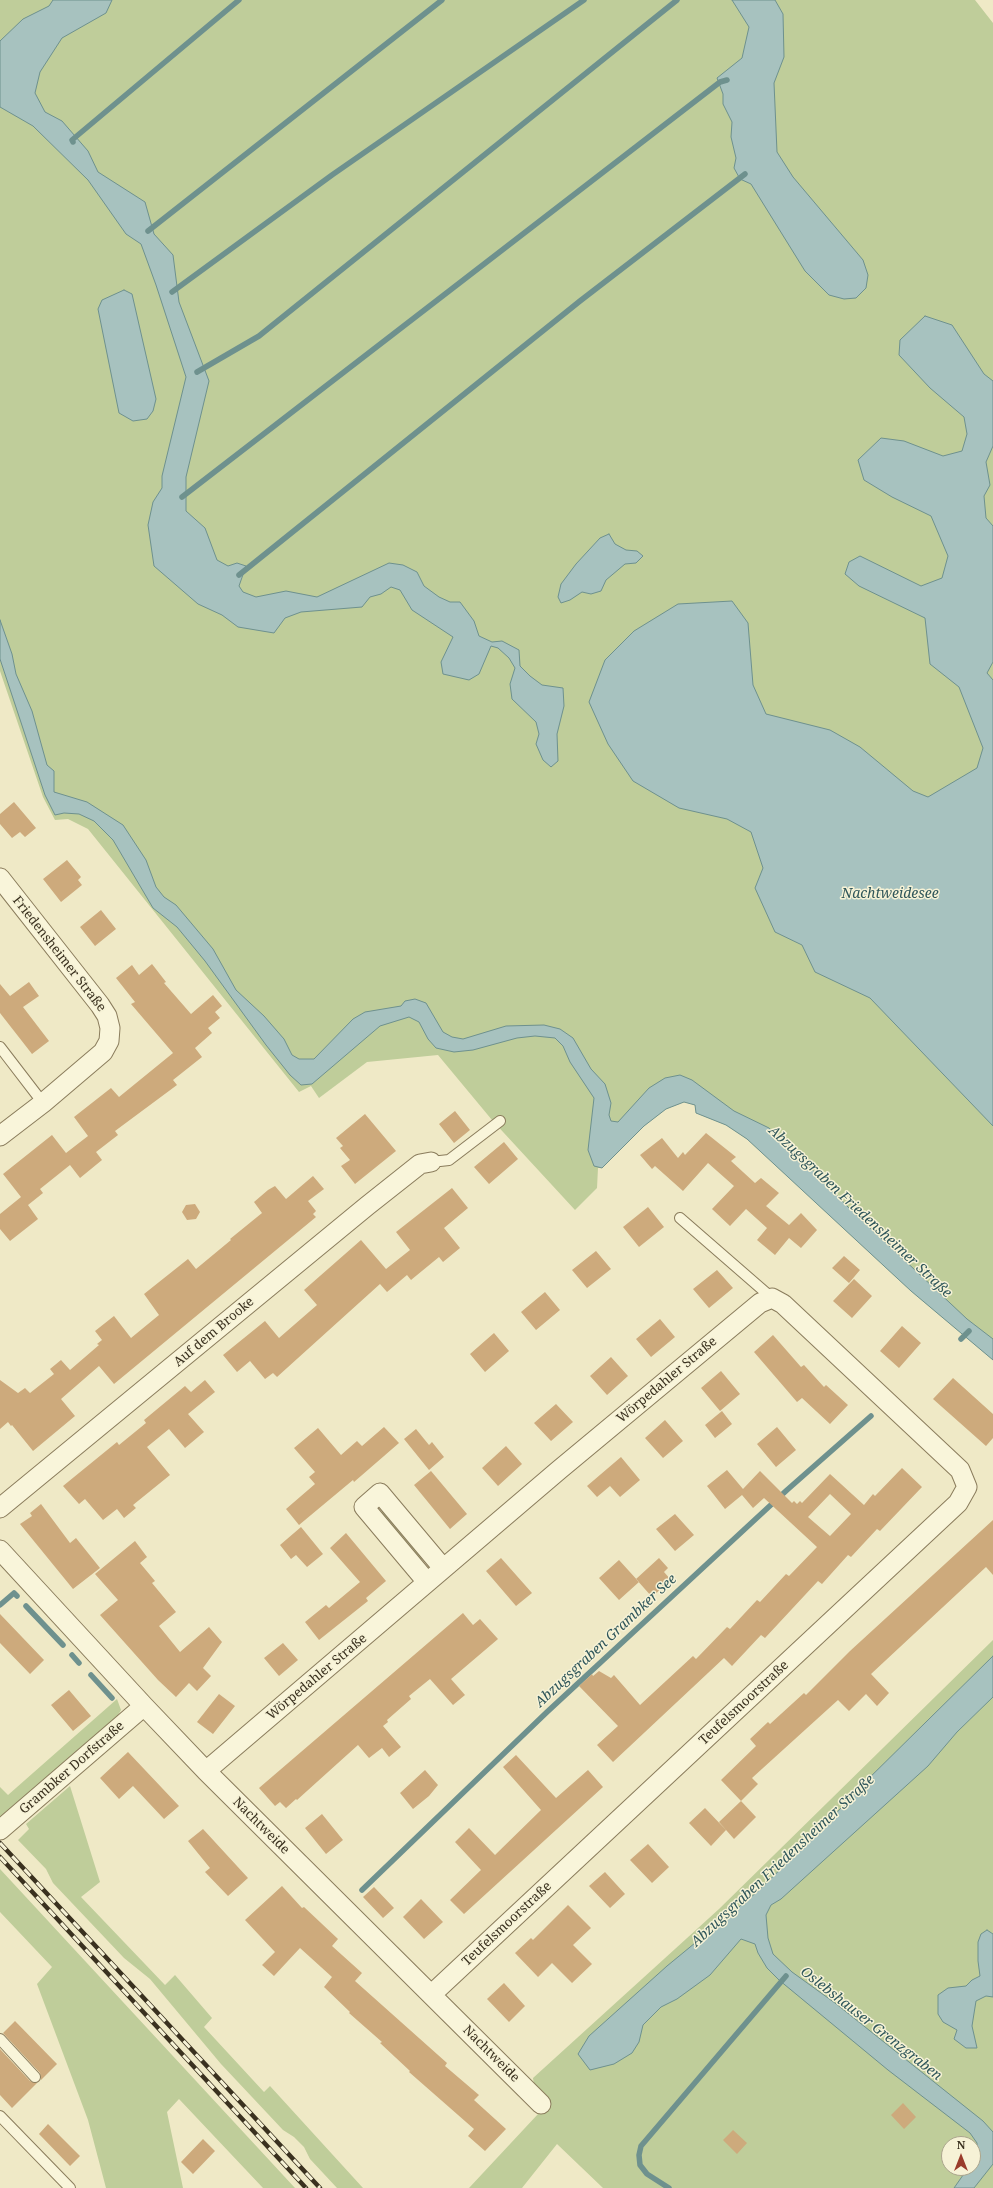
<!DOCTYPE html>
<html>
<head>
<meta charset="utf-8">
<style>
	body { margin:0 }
	#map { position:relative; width:993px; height:2188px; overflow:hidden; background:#efe9c6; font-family:"Noto Serif",serif }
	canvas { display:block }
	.north { position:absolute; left:941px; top:2136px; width:40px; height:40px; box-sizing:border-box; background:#f6f2d6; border:1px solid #aba58d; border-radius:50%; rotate:0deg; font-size:11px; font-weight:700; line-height:16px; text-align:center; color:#3a311f }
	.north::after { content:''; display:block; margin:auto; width:14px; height:18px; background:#993c2b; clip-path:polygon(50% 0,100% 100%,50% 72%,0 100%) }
</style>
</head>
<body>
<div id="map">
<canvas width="993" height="2188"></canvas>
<div class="north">N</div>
</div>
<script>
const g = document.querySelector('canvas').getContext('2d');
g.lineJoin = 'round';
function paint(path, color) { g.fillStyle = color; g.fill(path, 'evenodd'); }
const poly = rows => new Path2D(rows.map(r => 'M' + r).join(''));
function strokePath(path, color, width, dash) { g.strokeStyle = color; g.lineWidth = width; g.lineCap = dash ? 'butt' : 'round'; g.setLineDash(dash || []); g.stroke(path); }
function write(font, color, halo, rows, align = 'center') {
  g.font = font + ' "Noto Serif",serif'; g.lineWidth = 3; g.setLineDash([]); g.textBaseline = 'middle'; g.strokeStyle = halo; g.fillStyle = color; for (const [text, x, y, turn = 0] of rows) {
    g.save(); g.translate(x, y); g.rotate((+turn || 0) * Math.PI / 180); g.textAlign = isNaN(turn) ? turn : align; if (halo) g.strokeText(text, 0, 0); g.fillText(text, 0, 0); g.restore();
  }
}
const green = poly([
	[0,0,975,0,993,23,993,1360,911,1291,747,1139,726,1125,696,1113,695,1105,684,1102,666,1109,644,1126,602,1168,598,1168,597,1188,575,1210,492,1120,438,1055,367,1062,319,1098,311,1086,299,1092,88,829,68,819,55,820,43,797,0,671],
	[384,1510,424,1557,418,1562,379,1514],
	[993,1640,993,2188,603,2188,557,2144,522,2188,469,2188,538,2114,533,2078,719,1909],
	[949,2144,973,2144,973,2168,949,2168],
	[117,1699,121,1710,113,1724,0,1821,0,1787,8,1795],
	[70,1786,100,1882,81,1897,165,1985,175,1975,212,2018,204,2027,264,2092,270,2086,363,2188,337,2188,310,2159,304,2147,294,2137,283,2130,221,2064,150,1979,124,1958,53,1883,46,1869,18,1840,29,1829,26,1824],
	[0,1869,295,2188,263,2188,179,2099,167,2112,183,2188,106,2188,88,2120,37,1984,52,1967,0,1912]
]);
const water = poly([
	[53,0,112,0,106,13,62,38,40,72,35,93,45,112,62,121,88,151,98,172,145,202,154,234,173,255,179,302,209,381,186,477,186,511,205,528,217,560,228,566,237,563,246,566,239,586,243,592,256,597,286,591,317,597,389,563,403,565,417,572,424,586,439,597,450,602,460,602,474,621,479,636,492,642,502,641,519,650,520,666,530,676,542,685,563,688,564,706,557,734,558,761,551,767,543,760,536,744,539,734,536,722,512,699,510,684,515,668,509,658,498,648,491,646,479,674,469,680,443,674,441,662,453,637,412,610,400,590,391,587,381,594,370,597,362,607,301,612,285,618,274,633,238,627,222,615,198,604,154,566,148,525,153,502,162,488,162,476,186,377,156,285,141,244,126,234,88,180,33,126,0,107,0,41,23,19,49,6,53,0],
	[732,0,775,0,783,14,784,57,774,83,777,152,793,177,863,260,868,275,866,288,856,298,844,299,829,295,805,271,751,184,740,179,734,168,736,158,731,137,732,122,723,104,723,94,717,78,742,58,749,27,732,0],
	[124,290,132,294,156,399,153,411,147,419,133,421,119,413,98,309,102,300,124,290],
	[925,316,952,325,984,374,993,381,993,446,986,462,990,485,984,496,986,518,993,526,993,662,987,673,993,680,993,1126,870,998,815,972,802,945,775,932,755,888,763,868,751,832,727,819,679,808,633,781,608,744,589,702,605,660,634,631,678,604,732,601,748,623,753,685,766,714,830,730,860,747,913,791,928,797,977,768,983,748,959,687,930,664,925,618,859,586,845,574,849,562,860,556,921,586,942,578,948,556,931,516,892,497,864,480,858,460,881,438,904,441,943,456,962,451,967,434,964,417,930,388,899,355,900,340,925,316],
	[609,534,615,544,626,550,637,551,643,556,636,563,625,564,606,580,601,591,591,594,582,592,570,600,561,603,558,597,561,584,576,564,600,538,609,534],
	[0,620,12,654,16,674,32,711,47,765,54,771,54,792,87,802,123,825,146,860,156,887,164,897,176,905,213,949,236,990,264,1016,284,1039,292,1055,299,1059,314,1059,353,1019,365,1012,401,1006,405,1001,415,999,426,1003,443,1032,452,1037,463,1039,506,1026,544,1025,560,1029,573,1038,591,1069,605,1084,611,1103,609,1115,611,1121,618,1122,649,1088,665,1078,680,1075,692,1080,734,1111,769,1128,799,1156,848,1207,967,1319,993,1339,993,1360,911,1291,747,1139,726,1125,696,1113,695,1105,684,1102,666,1109,644,1126,602,1168,594,1166,588,1150,594,1098,570,1062,563,1046,555,1038,535,1036,517,1038,473,1050,454,1052,436,1048,428,1039,419,1022,409,1017,380,1026,312,1084,301,1085,290,1075,266,1045,205,961,177,927,153,908,113,840,94,821,79,814,64,813,55,815,45,795,0,659,0,620],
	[993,1656,993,1697,957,1732,928,1766,781,1899,771,1905,766,1915,768,1938,773,1954,792,1972,835,2003,983,2121,993,2132,993,2164,974,2188,954,2188,968,2168,973,2168,973,2160,977,2154,977,2143,970,2133,888,2070,779,1980,767,1968,758,1953,755,1944,741,1939,710,1975,677,1999,661,2007,643,2025,639,2042,632,2053,614,2064,590,2070,578,2054,589,2036,667,1966,757,1892,821,1830,860,1787,993,1656],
	[987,1930,993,1934,993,1997,986,1996,976,2001,972,2026,977,2048,966,2048,954,2039,957,2030,943,2022,938,2014,938,1995,948,1988,966,1986,972,1980,980,1976,978,1961,978,1942,981,1934,987,1930]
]);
const stream = poly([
	[73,142,72,140,239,0],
	[148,231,442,0],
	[172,292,332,175,584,0],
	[197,372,259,336,677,0],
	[182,497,720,82,727,80],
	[239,575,580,301,745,174],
	[961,1339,969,1331],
	[0,1605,14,1593,17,1596],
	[26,1606,63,1645],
	[72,1655,79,1663],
	[91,1675,112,1698],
	[362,1890,547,1712,787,1490,871,1416],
	[669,2188,647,2174,640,2165,639,2155,641,2146,786,1976]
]);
const building = poly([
	[14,802,36,828,25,837,20,832,12,838,0,824,0,814],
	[67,860,81,877,78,880,82,885,61,902,43,879],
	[101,910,116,929,95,946,80,927],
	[152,964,166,982,164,983,191,1014,213,995,222,1006,215,1012,220,1018,208,1028,212,1033,195,1048,202,1057,173,1080,177,1085,115,1131,118,1135,96,1152,102,1160,80,1178,70,1165,40,1189,43,1193,28,1205,38,1219,10,1241,0,1229,0,1214,21,1197,3,1174,52,1135,66,1153,88,1136,74,1117,111,1088,119,1097,173,1053,131,1004,135,1002,116,978,132,965,139,975],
	[29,982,39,996,23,1007,49,1041,32,1054,0,1013,0,984,10,996],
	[455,1111,470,1130,454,1143,439,1124],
	[365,1114,396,1151,355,1184,341,1166,350,1160,340,1148,343,1146,336,1138],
	[706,1133,736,1157,731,1161,755,1183,761,1178,779,1193,766,1206,789,1225,801,1213,817,1230,801,1248,789,1238,775,1255,757,1240,767,1228,746,1209,730,1226,712,1209,734,1186,708,1163,683,1191,655,1166,652,1169,640,1155,662,1138,678,1158,683,1152,685,1155],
	[504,1142,518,1159,489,1184,474,1167],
	[313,1176,324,1189,308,1201,316,1211,313,1214,316,1217,114,1384,99,1366,61,1399,75,1416,33,1451,12,1425,11,1426,8,1422,0,1429,0,1380,18,1393,25,1388,30,1393,54,1374,50,1369,61,1360,70,1370,99,1345,97,1344,102,1340,95,1331,114,1316,131,1338,159,1315,144,1294,188,1259,196,1269,231,1240,230,1239,262,1213,254,1202,268,1190,275,1186,286,1199],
	[452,1188,468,1208,444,1228,460,1248,443,1262,439,1257,411,1280,407,1275,387,1292,380,1284,277,1377,273,1373,265,1379,250,1361,237,1372,223,1355,265,1321,279,1338,317,1305,304,1290,361,1240,386,1269,410,1250,396,1232],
	[195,1204,200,1212,196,1219,187,1220,182,1212,186,1205],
	[648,1207,664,1227,639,1247,623,1227],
	[596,1251,611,1269,587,1288,572,1270],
	[844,1256,860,1270,849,1283,832,1268],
	[717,1270,733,1288,709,1308,693,1289],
	[854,1279,872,1296,852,1318,833,1301],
	[545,1292,560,1310,536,1330,521,1312],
	[660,1319,675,1337,651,1357,636,1339],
	[902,1326,921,1343,899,1368,880,1351],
	[494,1333,509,1351,485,1372,470,1354],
	[773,1335,801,1367,804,1365,824,1387,826,1385,848,1405,830,1424,802,1398,797,1402,754,1352],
	[611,1357,628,1376,607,1395,590,1376],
	[721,1371,740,1394,720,1411,701,1388],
	[953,1378,993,1414,993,1438,986,1446,933,1399],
	[205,1380,215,1392,188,1414,204,1432,185,1448,169,1429,147,1447,170,1475,133,1505,136,1508,124,1518,117,1509,103,1520,85,1499,79,1504,63,1486,117,1442,119,1445,146,1423,144,1420,185,1386,191,1392],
	[556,1404,573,1422,551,1441,534,1423],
	[722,1411,732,1424,715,1438,705,1425],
	[665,1420,683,1441,663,1458,645,1438],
	[384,1427,399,1443,354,1482,353,1480,299,1525,286,1509,315,1484,309,1477,315,1472,294,1448,318,1428,341,1455,357,1441,362,1446],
	[777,1427,796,1450,776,1467,757,1444],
	[416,1429,429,1445,432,1442,444,1457,429,1470,404,1439],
	[506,1446,522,1464,498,1486,482,1468],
	[621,1457,640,1480,620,1497,610,1486,597,1497,587,1486],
	[902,1468,922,1487,880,1531,877,1529,851,1557,848,1555,822,1584,818,1581,765,1638,761,1635,732,1666,724,1658,613,1762,597,1745,618,1726,579,1686,592,1674,593,1676,599,1671,611,1678,614,1675,640,1705,693,1656,696,1659,727,1627,730,1629,757,1600,760,1602,786,1574,789,1576,817,1547,764,1498,753,1508,742,1495,725,1509,707,1486,727,1470,743,1489,760,1471,792,1503,794,1501,797,1504,800,1501,802,1503,830,1474,864,1505,873,1494,875,1496],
	[830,1494,851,1514,830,1536,808,1517],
	[431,1471,467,1514,450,1529,414,1485],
	[41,1504,70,1543,76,1538,100,1568,73,1589,20,1524,32,1516,30,1513],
	[675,1514,694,1535,675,1551,656,1529],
	[993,1520,993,1575,986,1567,871,1674,889,1693,877,1706,866,1694,849,1711,838,1700,752,1778,758,1784,741,1801,721,1780,756,1746,750,1739,768,1722,770,1724,804,1693,806,1695,850,1651],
	[301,1527,323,1554,307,1567,296,1555,291,1559,280,1545],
	[346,1533,386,1581,366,1598,368,1601,319,1640,305,1622,326,1605,329,1608,360,1582,330,1548],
	[135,1541,147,1557,140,1563,155,1581,152,1583,176,1612,159,1626,180,1652,209,1627,222,1642,203,1668,211,1676,197,1691,189,1683,176,1697,158,1680,100,1615,118,1600,95,1574],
	[501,1558,532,1593,516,1606,486,1571],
	[659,1558,668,1568,664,1572,671,1580,652,1597,636,1579],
	[619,1560,639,1582,619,1600,599,1578],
	[463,1613,473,1625,480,1619,498,1639,451,1679,465,1695,453,1705,430,1679,409,1696,411,1699,387,1720,388,1722,383,1726,401,1747,389,1757,382,1748,369,1758,358,1745,297,1800,296,1799,286,1808,280,1802,275,1806,259,1788],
	[0,1614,44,1660,30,1674,0,1643],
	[283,1643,298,1660,279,1676,264,1658],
	[69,1690,91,1716,73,1731,51,1705],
	[219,1694,235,1706,213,1734,197,1722],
	[128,1752,179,1806,164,1819,133,1786,119,1799,100,1778],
	[516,1755,556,1798,588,1770,603,1787,464,1914,450,1900,481,1870,455,1842,469,1828,495,1855,541,1810,503,1767],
	[425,1770,438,1785,429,1796,413,1809,400,1793],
	[741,1801,756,1817,734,1839,719,1822],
	[705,1808,726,1830,711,1846,689,1823],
	[322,1814,343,1840,326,1854,305,1828],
	[203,1829,248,1878,228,1896,205,1872,210,1868,188,1841],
	[648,1844,669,1867,652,1883,630,1860],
	[605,1872,625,1894,610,1908,589,1886],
	[282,1886,302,1908,304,1907,338,1939,332,1946,362,1973,355,1981,447,2063,445,2066,479,2095,474,2100,506,2129,485,2151,468,2136,474,2129,409,2072,410,2071,380,2043,382,2042,349,2013,350,2012,324,1987,332,1977,300,1948,274,1976,262,1965,275,1952,245,1920],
	[374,1887,394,1908,383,1918,363,1897],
	[421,1899,443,1922,424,1939,403,1917],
	[568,1905,591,1928,573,1945,592,1964,572,1983,552,1963,538,1977,515,1953,531,1938,533,1940],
	[504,1983,525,2006,509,2022,487,1999],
	[15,2021,57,2064,41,2080,40,2073,3,2033],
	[0,2049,30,2081,37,2083,12,2108,0,2095],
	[903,2103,916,2117,904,2129,891,2115],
	[48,2124,80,2156,70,2166,39,2134],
	[733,2130,747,2143,737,2154,723,2140],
	[203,2139,215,2151,193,2174,181,2162]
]);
const lane = poly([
	[0,1047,43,1103],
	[431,1162,449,1160,500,1121],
	[680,1218,772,1298],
	[0,2039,35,2077],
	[0,2116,70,2188]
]);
const street = poly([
	[0,878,100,1005,107,1016,110,1028,109,1041,103,1052,43,1103,0,1136],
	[0,1508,367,1206,420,1164,431,1162],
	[0,1550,144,1706,206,1771,541,2104],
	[427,1582,364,1507,380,1493,443,1568],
	[206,1771,559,1470,760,1303,772,1298,783,1304,960,1470,967,1487,958,1503,432,1994],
	[0,1830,144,1706]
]);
const rail = poly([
	[0,1843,320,2188],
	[0,1857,306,2188]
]);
const streetNames = [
	["Friedensheimer Straße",59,954,52],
	["Auf dem Brooke",214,1332,-40],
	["Wörpedahler Straße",667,1380,-40],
	["Wörpedahler Straße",317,1677,-40],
	["Teufelsmoorstraße",744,1703,-43],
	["Grambker Dorfstraße",72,1768,-41],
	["Nachtweide",261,1826,45],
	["Teufelsmoorstraße",507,1924,-43],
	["Nachtweide",491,2054,45]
];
const waterNames = [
	["Nachtweidesee",890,894],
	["Abzugsgraben Friedensheimer Straße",860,1212,43],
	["Abzugsgraben Grambker See",606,1641,-43],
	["Abzugsgraben Friedensheimer Straße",783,1861,-43],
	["Oslebshauser Grenzgraben",871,2024,38]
];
paint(green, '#bfcd9a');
paint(water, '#a7c2bf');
strokePath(water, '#6e918e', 1);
strokePath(stream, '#6e918e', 5.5);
paint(building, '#cdaa7c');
strokePath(lane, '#8a7c5c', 12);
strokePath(street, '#8a7c5c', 21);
strokePath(lane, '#f9f5da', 10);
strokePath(street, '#f9f5da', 19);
strokePath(rail, '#3a311f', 4.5);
strokePath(rail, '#f6f2d6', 3, [9]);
write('13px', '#3a311f', '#f6f2d6', streetNames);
write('italic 14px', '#2f565a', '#f6f2d6', waterNames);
</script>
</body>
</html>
